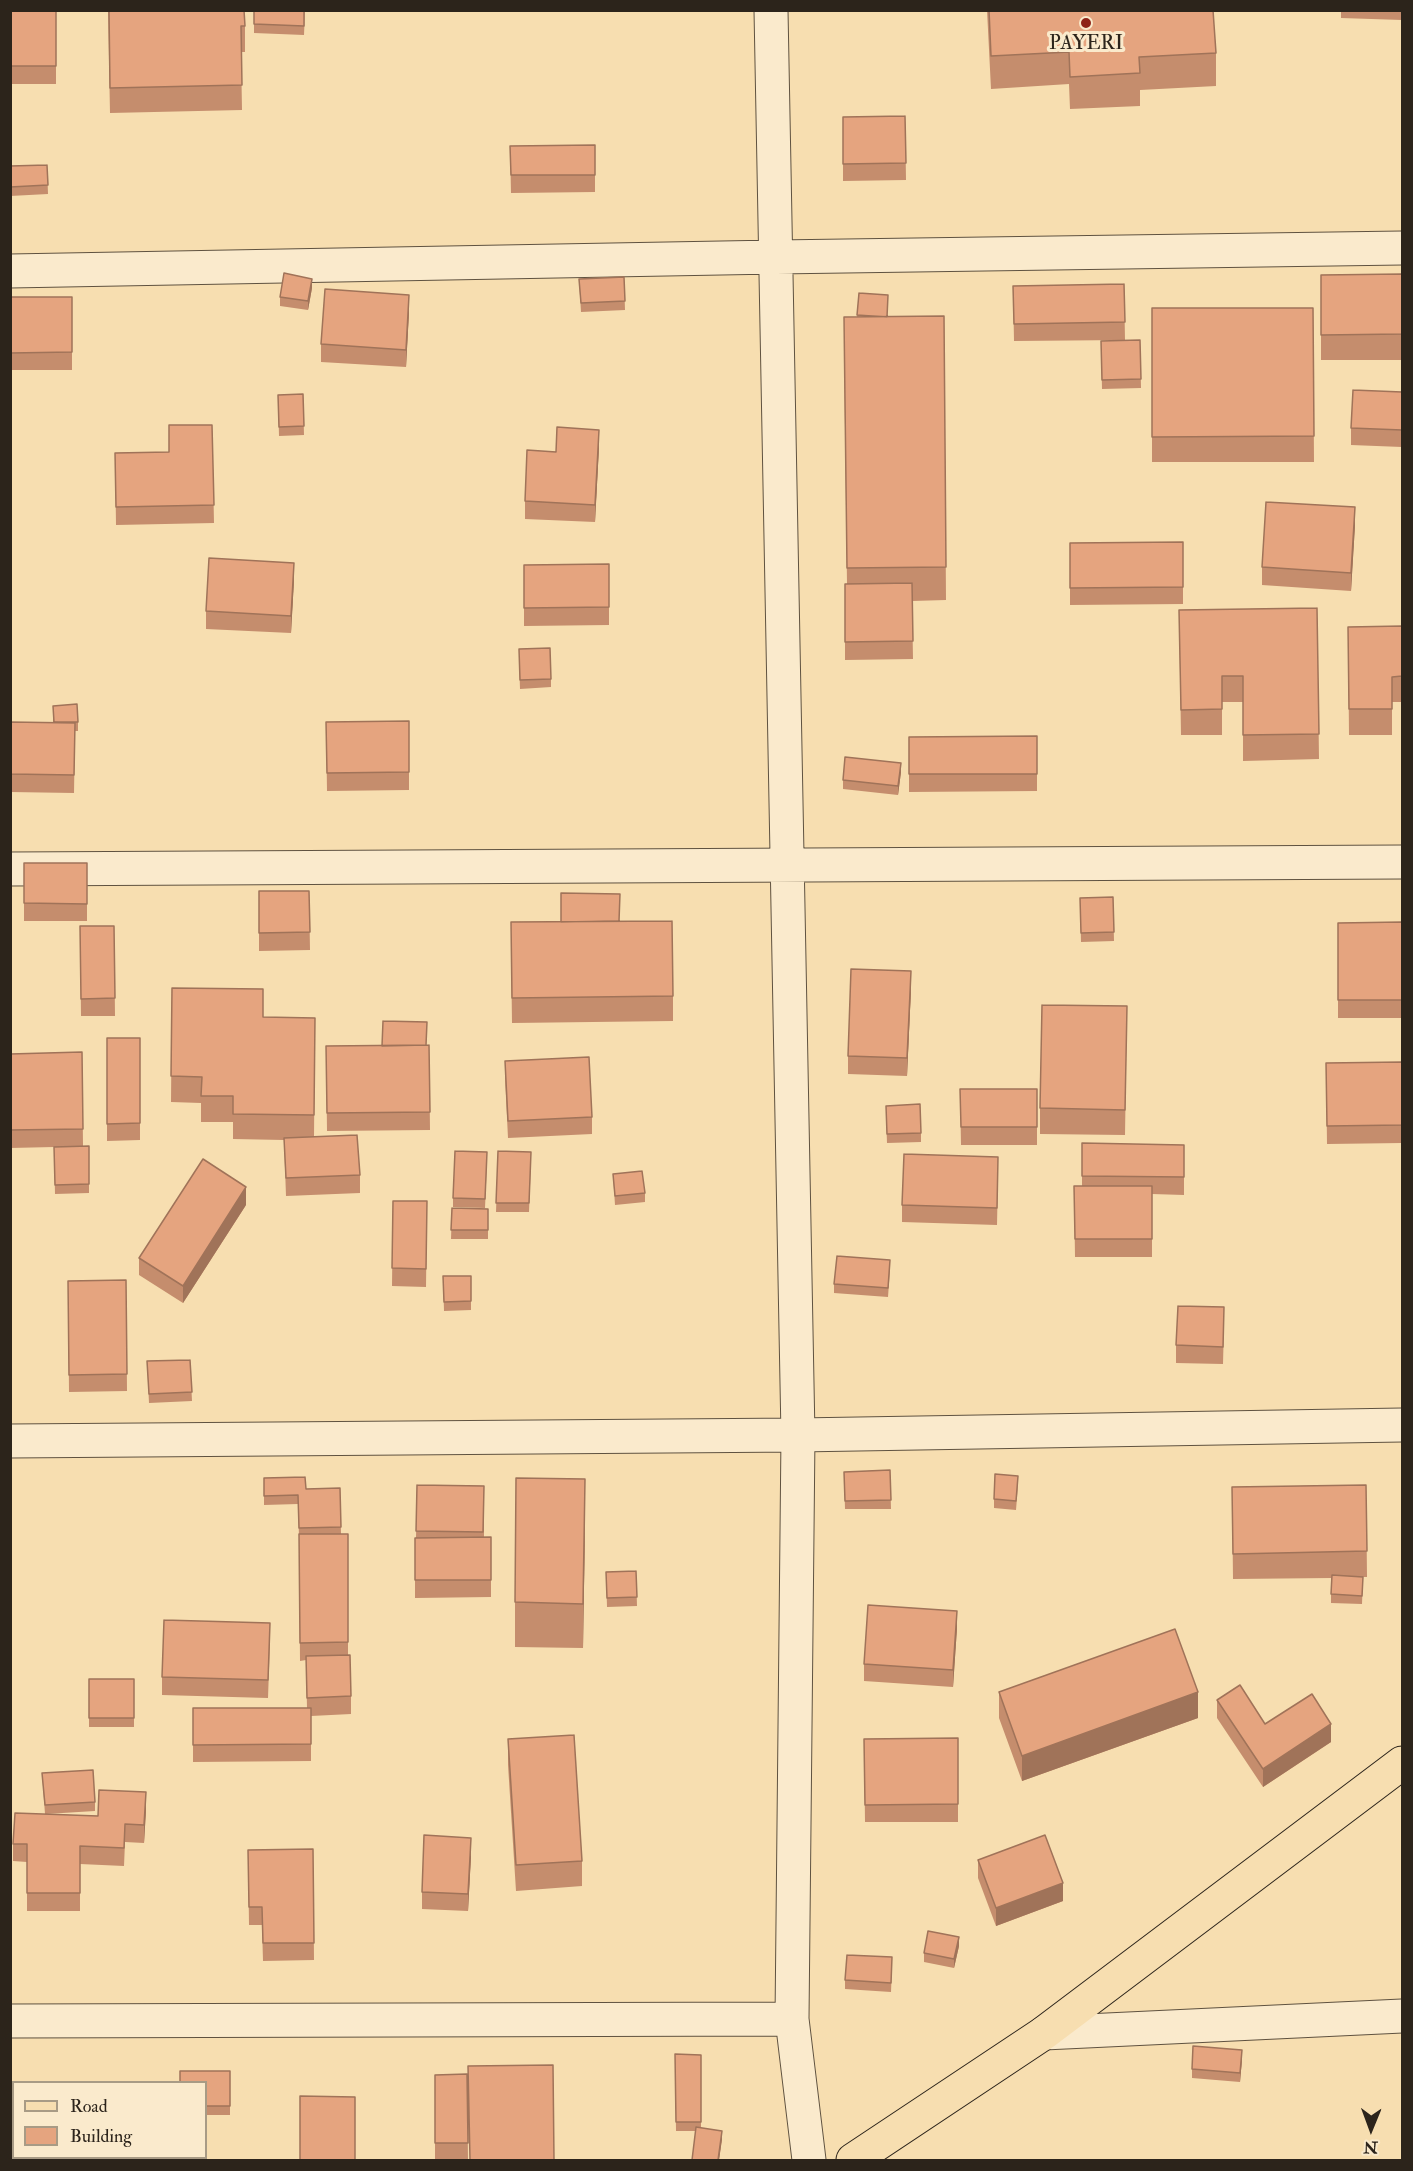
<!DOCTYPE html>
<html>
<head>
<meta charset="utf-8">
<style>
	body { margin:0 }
	#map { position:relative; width:1413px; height:2171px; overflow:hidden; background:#f7deb0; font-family:"IM FELL Double Pica",serif }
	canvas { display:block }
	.frame { position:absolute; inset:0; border:12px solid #2c241b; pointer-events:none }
	.legend { position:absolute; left:12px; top:2081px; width:195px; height:78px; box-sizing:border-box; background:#faeacc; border:2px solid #a89b85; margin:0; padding:8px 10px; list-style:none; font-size:18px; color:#2c241b }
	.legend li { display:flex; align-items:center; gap:12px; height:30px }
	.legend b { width:30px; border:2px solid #a89b85 }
	.north { position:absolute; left:1341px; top:2099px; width:60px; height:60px; -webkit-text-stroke:4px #faeacc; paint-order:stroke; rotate:181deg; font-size:16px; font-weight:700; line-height:24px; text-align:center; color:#2c241b }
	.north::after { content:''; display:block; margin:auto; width:21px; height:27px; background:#2c241b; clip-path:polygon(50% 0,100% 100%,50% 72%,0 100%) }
</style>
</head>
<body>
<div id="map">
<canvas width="1413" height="2171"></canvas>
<div class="frame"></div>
<ul class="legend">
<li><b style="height:8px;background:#f7deb0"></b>Road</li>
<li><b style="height:16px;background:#e5a47f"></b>Building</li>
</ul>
<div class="north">N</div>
</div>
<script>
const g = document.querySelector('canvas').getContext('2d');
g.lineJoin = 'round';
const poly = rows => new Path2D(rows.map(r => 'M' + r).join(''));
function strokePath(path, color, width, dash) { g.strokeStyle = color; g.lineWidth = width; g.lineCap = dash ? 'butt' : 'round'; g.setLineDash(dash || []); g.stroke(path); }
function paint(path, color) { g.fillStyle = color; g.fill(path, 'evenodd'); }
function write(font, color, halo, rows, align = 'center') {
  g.font = font + ' "IM FELL Double Pica",serif'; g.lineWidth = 6; g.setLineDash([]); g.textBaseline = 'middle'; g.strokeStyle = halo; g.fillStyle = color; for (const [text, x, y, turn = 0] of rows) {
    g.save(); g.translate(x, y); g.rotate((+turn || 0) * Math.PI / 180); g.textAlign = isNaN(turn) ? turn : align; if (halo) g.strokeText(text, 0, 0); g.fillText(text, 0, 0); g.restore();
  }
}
const minor = poly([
	[771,10,798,1435,792,2019,809,2160],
	[10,271,776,257,1402,248],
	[10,869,1402,862],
	[10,1441,798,1435,1402,1425],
	[10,2021,792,2019],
	[1044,2033,1402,2016]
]);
const major = poly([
	[853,2160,1044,2033,1402,1763]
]);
const wall = poly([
	[10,10,56,10,56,84,10,84],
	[108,10,245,26,245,52,241,52,242,110,110,113],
	[254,10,305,10,304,35,254,33],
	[987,10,1213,10,1216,53,1216,86,1140,90,1140,106,1070,109,1069,84,991,89],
	[1341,10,1402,10,1402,20,1341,18],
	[905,116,906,180,843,181,843,118],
	[595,145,595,192,511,193,510,146],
	[47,165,48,194,10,196,10,166],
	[1402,274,1402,360,1321,360,1321,275],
	[624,277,625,310,581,312,579,279],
	[1124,284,1125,340,1014,341,1013,286],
	[312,288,308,310,280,306,280,297],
	[859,293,887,317,944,316,946,600,912,601,913,659,845,660,845,584,847,584,844,350,857,317],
	[10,297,72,297,72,370,10,370],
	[1152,308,1313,308,1314,462,1152,462],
	[409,312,406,367,321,362,321,344],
	[1140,340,1141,388,1102,389,1101,341],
	[1402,392,1402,447,1351,445,1351,428],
	[303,394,304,435,279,436,278,395],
	[212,425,214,523,116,525,115,453,169,452],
	[599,447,595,522,525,519,525,501,556,452],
	[1355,525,1351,591,1262,585,1262,567],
	[1183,542,1183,604,1070,605,1070,543],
	[609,564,609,625,524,626,524,565],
	[294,580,291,633,206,629,206,611],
	[1317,608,1319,759,1243,761,1243,702,1222,702,1222,735,1181,735,1179,610],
	[1402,626,1402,702,1392,702,1392,735,1349,735,1348,627],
	[519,658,551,679,551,687,520,689],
	[53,706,78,722,78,731,75,731,74,793,10,792,10,722,53,722],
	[409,721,409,790,327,791,326,722],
	[1037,736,1037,791,909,792,909,737],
	[901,772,898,795,843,789,843,780],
	[24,863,87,863,87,921,24,921],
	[259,891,309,891,310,950,259,951],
	[1113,897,1114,941,1081,942,1080,898],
	[620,921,673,996,673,1021,512,1023,511,948],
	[1402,922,1402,1018,1338,1018,1338,923],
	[80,926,114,926,115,1016,81,1016],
	[172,988,263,1017,315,1018,314,1137,360,1175,360,1193,286,1196,284,1140,233,1139,233,1122,201,1122,201,1103,171,1102],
	[911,989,907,1076,848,1074,848,1056],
	[1127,1006,1125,1135,1040,1134,1040,1108],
	[107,1038,140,1038,140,1140,107,1141],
	[429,1045,430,1130,327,1131,326,1046],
	[82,1052,83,1146,89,1146,89,1193,55,1194,54,1147,10,1148,10,1054],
	[505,1061,592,1117,592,1134,508,1138,505,1078],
	[1402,1062,1402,1143,1327,1144,1326,1063],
	[960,1089,1037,1089,1037,1145,961,1145],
	[886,1114,921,1133,921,1142,887,1143],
	[1082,1143,1184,1145,1184,1195,1152,1194,1152,1257,1075,1257,1074,1186,1082,1186],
	[498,1151,531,1161,529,1212,496,1212],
	[487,1161,485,1208,453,1207,453,1198],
	[613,1174,645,1193,645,1202,615,1205],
	[998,1174,997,1225,902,1222,902,1205],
	[393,1201,427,1201,426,1287,392,1286],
	[246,1205,183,1303,139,1275,139,1258],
	[452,1208,488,1209,488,1239,451,1239],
	[890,1269,888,1297,834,1293,834,1284],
	[443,1276,471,1276,471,1310,444,1311],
	[126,1280,127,1391,69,1392,68,1281],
	[1224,1325,1223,1364,1176,1363,1176,1345],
	[190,1360,192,1401,149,1403,147,1361],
	[890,1470,891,1509,845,1509,844,1472],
	[264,1478,306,1489,340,1488,341,1534,348,1534,348,1655,351,1696,351,1714,311,1716,311,1761,193,1762,193,1708,307,1708,306,1660,300,1661,299,1537,298,1504,264,1505],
	[417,1485,484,1486,484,1538,491,1537,491,1597,415,1598,415,1538,416,1538],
	[1018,1485,1016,1510,994,1508,994,1499],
	[1366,1485,1367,1577,1363,1577,1362,1604,1331,1603,1331,1578,1233,1579,1232,1487],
	[585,1523,583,1648,515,1647,515,1602],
	[636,1571,637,1606,607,1607,606,1572],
	[957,1628,953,1687,864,1681,864,1664],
	[270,1641,268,1698,162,1695,162,1677],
	[89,1679,134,1679,134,1727,89,1727],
	[999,1692,1198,1718,1022,1781,999,1718],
	[1217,1700,1265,1724,1331,1742,1263,1787,1217,1718],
	[958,1738,958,1822,865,1822,864,1739],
	[508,1739,582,1861,582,1886,516,1891,508,1765],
	[42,1773,95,1802,95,1811,46,1814,98,1816,146,1810,144,1843,125,1842,124,1866,80,1864,80,1911,27,1911,27,1862,13,1861,13,1844,45,1814],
	[313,1849,314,1960,263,1961,262,1925,249,1925,248,1850],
	[471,1856,468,1911,422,1909,422,1892],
	[978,1860,1063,1901,996,1926,978,1878],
	[959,1946,954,1968,924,1962,924,1953],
	[892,1966,891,1992,845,1989,845,1980],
	[675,2054,701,2055,701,2128,722,2139,719,2160,692,2160,696,2131,676,2131],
	[1242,2059,1240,2082,1192,2078,1192,2069],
	[230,2071,230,2115,206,2115,206,2082],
	[467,2074,468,2160,435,2160,435,2075]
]);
const shadedWall = poly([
	[312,279,312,288,308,310,308,301],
	[409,295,409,312,406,367,406,350],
	[599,430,599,447,595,522,595,505],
	[1355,507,1355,525,1351,591,1351,573],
	[294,563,294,580,291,633,291,616],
	[901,763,901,772,898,795,898,786],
	[911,971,911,989,907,1076,907,1058],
	[246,1187,246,1205,183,1303,183,1286],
	[585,1479,585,1523,583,1648,583,1604],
	[957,1611,957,1628,953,1687,953,1670],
	[1198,1692,1198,1718,1022,1781,1022,1756],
	[1331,1724,1331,1742,1263,1787,1263,1769],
	[146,1792,146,1810,144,1843,144,1825],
	[471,1838,471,1856,468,1911,468,1894],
	[1063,1883,1063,1901,996,1926,996,1908],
	[959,1937,959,1946,954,1968,954,1959],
	[1242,2050,1242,2059,1240,2082,1240,2073],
	[722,2131,722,2139,719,2160,718,2160]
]);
const building = poly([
	[10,10,56,10,56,66,10,66,10,10],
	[109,10,244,10,245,26,241,26,242,85,110,88,109,10],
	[254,10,304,10,304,26,254,24,254,10],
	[989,10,1213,10,1216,53,1139,57,1140,73,1070,77,1069,52,991,56,989,10],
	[1378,10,1402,10,1402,11,1378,10],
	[905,116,906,163,843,164,843,117,905,116],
	[595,145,595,175,511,175,510,146,595,145],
	[47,165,48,185,10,187,10,166,47,165],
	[284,273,312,279,308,301,280,297,284,273],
	[1402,274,1402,334,1321,335,1321,275,1402,274],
	[624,277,625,301,581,303,579,279,624,277],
	[1124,284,1125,322,1014,324,1013,286,1124,284],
	[325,289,409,295,406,350,321,344,325,289],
	[859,293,888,295,887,317,857,315,859,293],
	[10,297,72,297,72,352,10,353,10,297],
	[1152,308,1313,308,1314,436,1152,437,1152,308],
	[944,316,946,567,847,568,844,317,944,316],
	[1140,340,1141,379,1102,380,1101,341,1140,340],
	[1353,390,1402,392,1402,430,1351,428,1353,390],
	[303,394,304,426,279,427,278,395,303,394],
	[169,425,212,425,214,505,116,507,115,453,169,452,169,425],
	[557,427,599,430,595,505,525,501,527,450,556,452,557,427],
	[1266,502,1355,507,1351,573,1262,567,1266,502],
	[1183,542,1183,587,1070,588,1070,543,1183,542],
	[209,558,294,563,291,616,206,611,209,558],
	[609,564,609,607,524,608,524,565,609,564],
	[912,583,913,641,845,642,845,584,912,583],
	[1317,608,1319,734,1243,735,1243,676,1222,676,1222,709,1181,710,1179,610,1317,608],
	[1402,626,1402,676,1392,677,1392,709,1349,709,1348,627,1402,626],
	[550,648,551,679,520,680,519,649,550,648],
	[77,704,78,722,54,722,53,706,77,704],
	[409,721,409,772,327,773,326,722,409,721],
	[10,722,75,723,74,775,10,774,10,722],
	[1037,736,1037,774,909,774,909,737,1037,736],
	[845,757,901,763,898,786,843,780,845,757],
	[24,863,87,863,87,904,24,903,24,863],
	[259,891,309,891,310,932,259,933,259,891],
	[561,893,620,894,619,921,561,922,561,893],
	[1113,897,1114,932,1081,933,1080,898,1113,897],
	[672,921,673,996,512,998,511,922,672,921],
	[1402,922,1402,1000,1338,1000,1338,923,1402,922],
	[80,926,114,926,115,998,81,999,80,926],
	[851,969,911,971,907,1058,848,1056,851,969],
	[172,988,263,989,263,1017,315,1018,314,1115,233,1114,233,1096,201,1096,202,1077,171,1076,172,988],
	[1042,1005,1127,1006,1125,1110,1040,1108,1042,1005],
	[383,1021,427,1022,426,1045,382,1046,383,1021],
	[107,1038,140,1038,140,1123,107,1124,107,1038],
	[429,1045,430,1112,327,1113,326,1046,429,1045],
	[82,1052,83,1129,10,1130,10,1054,82,1052],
	[589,1057,592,1117,508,1121,505,1061,589,1057],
	[1402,1062,1402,1125,1327,1126,1326,1063,1402,1062],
	[960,1089,1037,1089,1037,1127,961,1127,960,1089],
	[920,1104,921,1133,887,1134,886,1106,920,1104],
	[357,1135,360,1175,286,1178,284,1138,357,1135],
	[1082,1143,1184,1145,1184,1177,1082,1176,1082,1143],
	[89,1146,89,1184,55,1185,54,1147,89,1146],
	[455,1151,487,1152,485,1199,453,1198,455,1151],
	[498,1151,531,1152,529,1203,496,1203,498,1151],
	[904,1154,998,1157,997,1208,902,1205,904,1154],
	[203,1159,246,1187,183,1286,139,1258,203,1159],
	[642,1171,645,1193,615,1196,613,1174,642,1171],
	[1074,1186,1152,1186,1152,1239,1075,1239,1074,1186],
	[393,1201,427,1201,426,1269,392,1268,393,1201],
	[452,1208,488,1209,488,1230,451,1230,452,1208],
	[837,1256,890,1260,888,1288,834,1284,837,1256],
	[443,1276,471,1276,471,1301,444,1302,443,1276],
	[126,1280,127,1374,69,1375,68,1281,126,1280],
	[1178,1306,1224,1307,1223,1347,1176,1345,1178,1306],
	[190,1360,192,1392,149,1394,147,1361,190,1360],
	[890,1470,891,1500,845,1501,844,1472,890,1470],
	[995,1474,1018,1476,1016,1501,994,1499,995,1474],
	[305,1477,306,1489,340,1488,341,1527,299,1528,298,1495,264,1496,264,1478,305,1477],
	[516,1478,585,1479,583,1604,515,1602,516,1478],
	[417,1485,484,1486,483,1532,416,1531,417,1485],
	[1366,1485,1367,1551,1233,1554,1232,1487,1366,1485],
	[299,1534,348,1534,348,1642,300,1643,299,1534],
	[491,1537,491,1580,415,1580,415,1538,491,1537],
	[636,1571,637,1597,607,1598,606,1572,636,1571],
	[1332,1575,1363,1577,1362,1596,1331,1594,1332,1575],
	[868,1605,957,1611,953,1670,864,1664,868,1605],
	[164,1620,270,1623,268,1680,162,1677,164,1620],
	[1175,1629,1198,1692,1022,1756,999,1692,1175,1629],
	[350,1655,351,1696,307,1698,306,1656,350,1655],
	[89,1679,134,1679,134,1718,89,1718,89,1679],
	[1240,1685,1265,1724,1312,1694,1331,1724,1263,1769,1217,1700,1240,1685],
	[193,1708,311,1708,311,1744,193,1745,193,1708],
	[574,1735,582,1861,516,1865,508,1739,574,1735],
	[958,1738,958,1804,865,1805,864,1739,958,1738],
	[93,1770,95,1802,45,1805,42,1773,93,1770],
	[99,1790,146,1792,144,1825,125,1824,124,1848,80,1846,80,1893,27,1893,27,1844,13,1844,15,1813,98,1816,99,1790],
	[424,1835,471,1838,468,1894,422,1892,424,1835],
	[1045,1835,1063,1883,996,1908,978,1860,1045,1835],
	[313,1849,314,1943,263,1943,262,1907,249,1907,248,1850,313,1849],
	[928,1931,959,1937,954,1959,924,1953,928,1931],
	[847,1955,892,1957,891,1983,845,1980,847,1955],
	[1193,2046,1242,2050,1240,2073,1192,2069,1193,2046],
	[675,2054,701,2055,701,2122,676,2122,675,2054],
	[553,2065,554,2160,470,2160,468,2066,553,2065],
	[180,2071,230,2071,230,2106,206,2106,206,2082,180,2082,180,2071],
	[467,2074,468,2143,435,2143,435,2075,467,2074],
	[300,2096,355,2097,355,2160,300,2160,300,2096],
	[696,2127,722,2131,718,2160,692,2160,696,2127],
	[109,2157,178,2157,178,2160,109,2160,109,2157]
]);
const markers = [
	[1086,23,6,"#8f2418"]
];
const poiNames = [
	["PAYERI",1086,45]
];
strokePath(minor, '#5f5240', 35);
strokePath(major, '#2c241b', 35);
strokePath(minor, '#faeacc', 33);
strokePath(major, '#f7deb0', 33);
paint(wall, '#c58d6d');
paint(shadedWall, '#a07359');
paint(building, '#e5a47f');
strokePath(building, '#a07359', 1.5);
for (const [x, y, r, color] of markers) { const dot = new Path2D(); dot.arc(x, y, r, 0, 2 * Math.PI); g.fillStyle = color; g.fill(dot); strokePath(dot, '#faeacc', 2); }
write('20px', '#2c241b', '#faeacc', poiNames);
</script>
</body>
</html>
